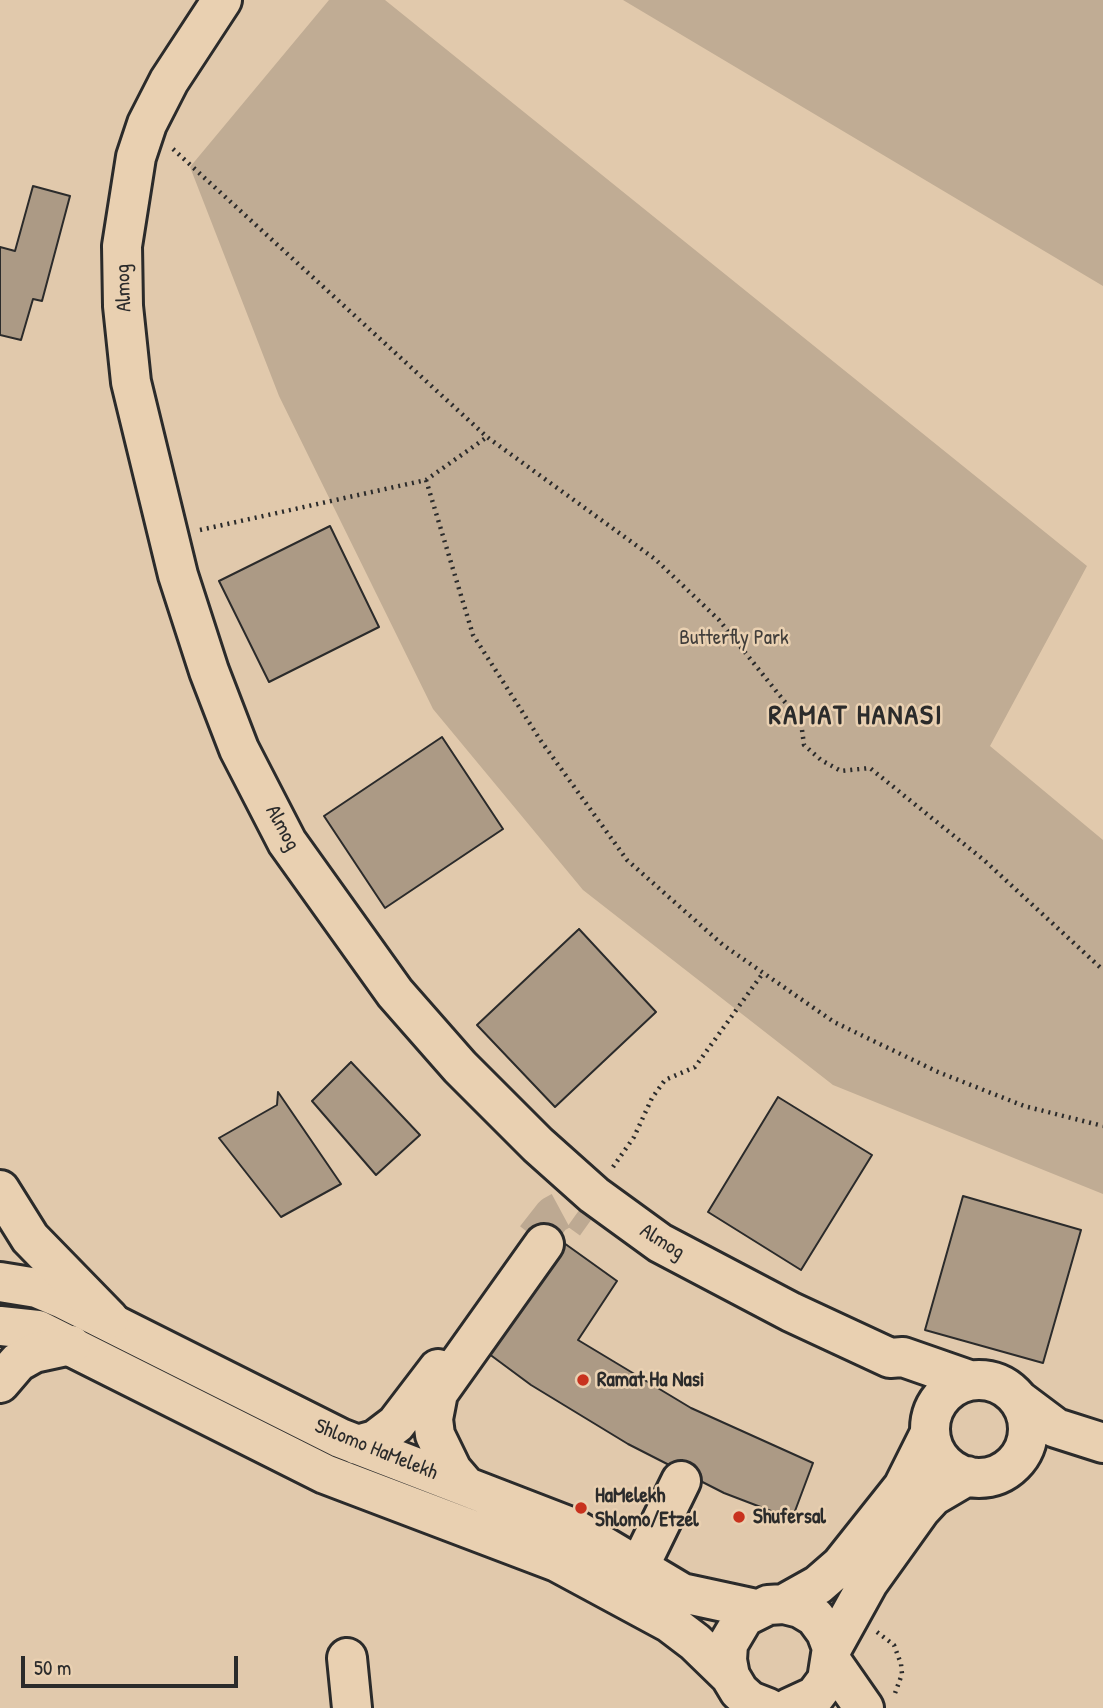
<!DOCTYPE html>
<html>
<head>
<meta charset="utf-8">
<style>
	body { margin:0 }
	#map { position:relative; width:1103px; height:1708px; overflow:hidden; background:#e1c9ac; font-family:"Patrick Hand",sans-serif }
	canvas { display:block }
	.scale { position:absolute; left:21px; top:1656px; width:217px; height:32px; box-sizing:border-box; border:4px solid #2b2b2b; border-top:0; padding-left:9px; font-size:21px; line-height:24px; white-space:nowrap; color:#2b2b2b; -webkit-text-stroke:5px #e9d0b1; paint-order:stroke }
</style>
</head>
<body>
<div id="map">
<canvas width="1103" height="1708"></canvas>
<div class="scale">50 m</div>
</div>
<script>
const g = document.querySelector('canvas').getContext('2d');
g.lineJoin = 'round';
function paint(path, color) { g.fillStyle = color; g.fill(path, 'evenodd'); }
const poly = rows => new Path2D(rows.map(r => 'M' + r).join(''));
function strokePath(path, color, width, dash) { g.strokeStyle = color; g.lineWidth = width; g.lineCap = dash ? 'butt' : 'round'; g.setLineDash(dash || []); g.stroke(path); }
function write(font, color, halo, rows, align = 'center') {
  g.font = font + ' "Patrick Hand",sans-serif'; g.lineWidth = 5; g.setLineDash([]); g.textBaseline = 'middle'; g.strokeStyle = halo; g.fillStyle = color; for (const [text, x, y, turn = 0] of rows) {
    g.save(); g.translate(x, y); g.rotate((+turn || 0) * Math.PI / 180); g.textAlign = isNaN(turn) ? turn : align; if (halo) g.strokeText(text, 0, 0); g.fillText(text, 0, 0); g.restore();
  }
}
const green = poly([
	[329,0,385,0,1087,566,990,746,1103,840,1103,1194,833,1085,583,890,433,709,279,396,190,167],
	[623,0,1103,0,1103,286]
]);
const building = poly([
	[33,186,70,196,42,301,33,299,21,340,0,335,0,247,15,251,33,186],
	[330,526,379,627,269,682,219,581,330,526],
	[442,737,503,829,385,908,324,816,442,737],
	[579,929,656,1012,555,1107,477,1025,579,929],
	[351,1062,420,1135,376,1175,312,1101,351,1062],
	[278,1092,341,1184,281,1217,219,1138,277,1105,278,1092],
	[778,1097,872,1155,801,1270,708,1212,778,1097],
	[963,1196,1081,1230,1043,1363,925,1330,963,1196],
	[557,1238,617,1281,578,1340,691,1408,813,1463,792,1519,724,1493,628,1444,531,1385,477,1345,557,1238]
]);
const minorTunnel = poly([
	[535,1238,553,1215,566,1208,577,1210,591,1220]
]);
const path = poly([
	[173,149,487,437,655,559,719,620,801,722,804,745,821,760,841,771,870,768,985,861,1103,970],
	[426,480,473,635,541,741,627,860,723,945,834,1022,938,1072,1024,1106,1103,1126],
	[200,530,426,480,487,437],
	[613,1167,634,1137,652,1098,665,1080,695,1067,763,973],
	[877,1632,894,1645,901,1664,902,1674,894,1696]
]);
const minor = poly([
	[222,0,169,81,147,124,136,157,122,246,123,306,131,382,178,575,209,671,239,749,287,842,395,993,460,1067,538,1145,594,1195,660,1243,791,1312,890,1358,903,1357,969,1380],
	[0,1282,37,1288,63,1299,340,1438,573,1528,682,1593,756,1609],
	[0,1326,38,1330,325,1474,557,1562,670,1623,695,1642,730,1676],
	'930 1429a49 49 0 1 1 98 0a49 49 0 1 1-98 0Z',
	[1020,1401,1056,1428,1103,1443],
	[357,1445,375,1440,396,1424,438,1369],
	[464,1484,452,1470,435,1435,433,1419,438,1393,544,1244],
	[639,1567,681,1481],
	[784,1604,818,1585,841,1565,903,1487,930,1433],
	[832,1648,868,1583,921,1509,933,1496,967,1476],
	[347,1658,352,1708],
	[832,1662,864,1708],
	[768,1708,750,1701,739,1691,730,1676,727,1660,728,1644,744,1617,768,1605,784,1604,800,1608,815,1617,826,1632,832,1648,827,1680,815,1696,789,1708]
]);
const major = poly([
	[0,1190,30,1238,109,1319],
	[0,1383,18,1362,34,1353,71,1345]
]);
const markers = [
	[583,1380,7,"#c8321e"],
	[581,1508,7,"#c8321e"],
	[739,1517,7,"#c8321e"]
];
const streetNames = [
	["Almog",124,288,-92],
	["Almog",282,828,61],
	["Almog",662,1242,32],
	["Shlomo HaMelekh",376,1450,22]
];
const parkNames = [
	["Butterfly Park",734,638]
];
const poiNames = [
	["Ramat Ha Nasi",597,1380],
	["HaMelekh",595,1496],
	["Shlomo/Etzel",595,1520],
	["Shufersal",753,1517]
];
const districtNames = [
	["RAMAT HANASI",856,717]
];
paint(green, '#c0ac94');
paint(building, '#ac9a85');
strokePath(building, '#2b2b2b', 2);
strokePath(minorTunnel, '#bda992', 38, [38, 19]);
strokePath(minor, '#2b2b2b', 44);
strokePath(major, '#2b2b2b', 44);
strokePath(path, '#2b2b2b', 4.5, [2, 5]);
strokePath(minor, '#e9d0b1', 38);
strokePath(major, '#e9d0b1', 38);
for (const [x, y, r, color] of markers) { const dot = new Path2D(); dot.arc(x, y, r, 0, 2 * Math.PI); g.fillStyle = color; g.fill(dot); strokePath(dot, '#e9d0b1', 2.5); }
write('21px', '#2b2b2b', '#e9d0b1', streetNames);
write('21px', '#413e3b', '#e9d0b1', parkNames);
write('bold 21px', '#2b2b2b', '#e9d0b1', poiNames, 'left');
g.letterSpacing = '2px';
write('bold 28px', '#2b2b2b', '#e9d0b1', districtNames);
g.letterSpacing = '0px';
</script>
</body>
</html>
